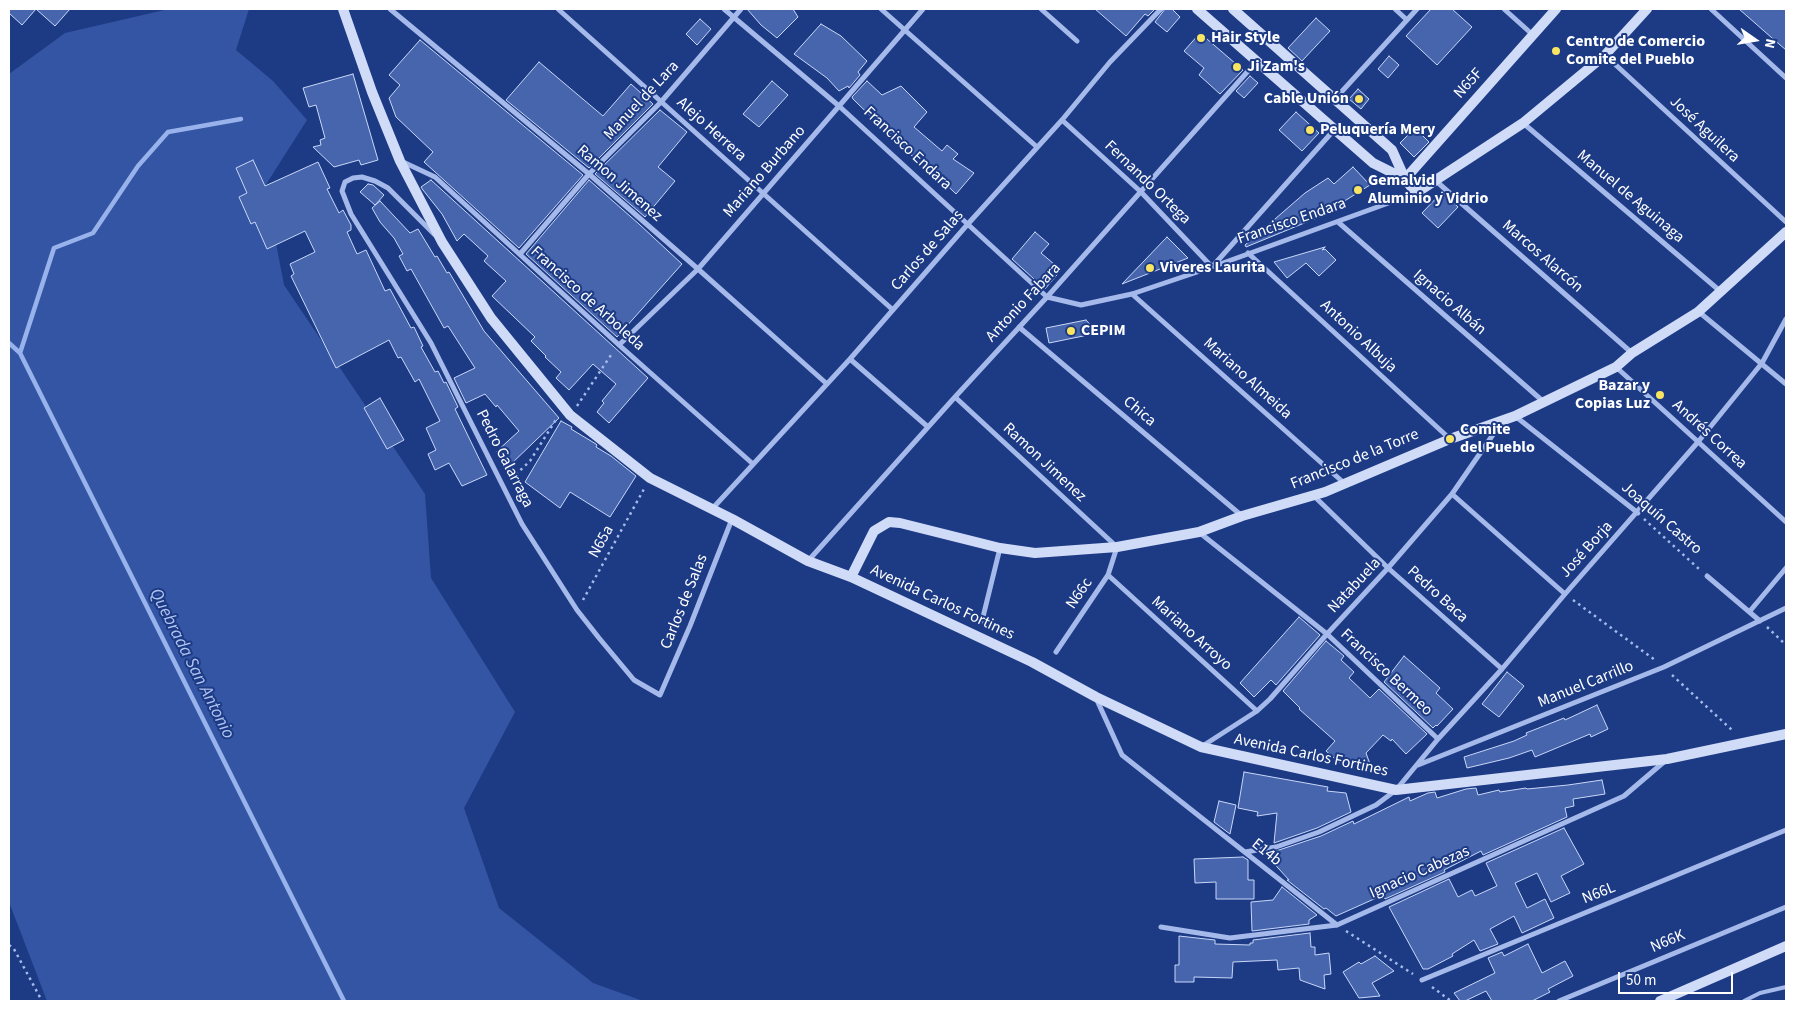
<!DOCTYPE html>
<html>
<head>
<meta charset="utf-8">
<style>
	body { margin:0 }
	#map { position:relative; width:1795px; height:1010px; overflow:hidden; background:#1d3b85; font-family:"Source Sans 3",sans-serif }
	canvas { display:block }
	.frame { position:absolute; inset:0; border:10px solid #fff; pointer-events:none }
	.north { position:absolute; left:1730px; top:15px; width:50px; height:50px; -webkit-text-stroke:4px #1d3b85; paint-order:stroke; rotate:103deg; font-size:14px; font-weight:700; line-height:20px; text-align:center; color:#fff }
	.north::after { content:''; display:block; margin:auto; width:18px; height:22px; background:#fff; clip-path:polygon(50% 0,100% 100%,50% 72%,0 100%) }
	.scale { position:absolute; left:1618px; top:972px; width:115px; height:22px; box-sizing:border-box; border:2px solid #fff; border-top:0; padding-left:6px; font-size:15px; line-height:18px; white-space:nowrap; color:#fff; -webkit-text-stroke:4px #1d3b85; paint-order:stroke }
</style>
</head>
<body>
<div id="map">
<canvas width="1795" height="1010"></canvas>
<div class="frame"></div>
<div class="north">N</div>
<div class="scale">50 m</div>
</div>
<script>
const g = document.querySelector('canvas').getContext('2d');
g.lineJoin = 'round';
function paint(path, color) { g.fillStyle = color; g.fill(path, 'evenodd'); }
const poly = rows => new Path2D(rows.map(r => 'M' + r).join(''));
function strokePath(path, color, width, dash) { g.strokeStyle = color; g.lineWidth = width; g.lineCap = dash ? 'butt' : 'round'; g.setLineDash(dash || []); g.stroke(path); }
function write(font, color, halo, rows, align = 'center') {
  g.font = font + ' "Source Sans 3",sans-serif'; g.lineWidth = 4; g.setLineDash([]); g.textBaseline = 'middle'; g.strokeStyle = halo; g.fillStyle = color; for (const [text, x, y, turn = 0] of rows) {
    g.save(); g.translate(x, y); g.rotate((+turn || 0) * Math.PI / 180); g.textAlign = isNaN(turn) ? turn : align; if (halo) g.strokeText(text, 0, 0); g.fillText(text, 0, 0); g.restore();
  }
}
const green = poly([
	[169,9,249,9,236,50,273,81,307,120,265,186,284,285,425,494,431,578,515,712,464,808,499,908,593,983,643,1001,47,1001,9,902,9,74,65,33]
]);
const stream = poly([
	[9,343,20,353,344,1001],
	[20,353,54,248,93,233,138,166,168,132,241,119]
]);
const building = poly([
	[9,9,70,9,55,26,36,9,22,25,9,13,9,9],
	[747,9,793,9,798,17,777,38,761,25,747,9],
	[1095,9,1155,9,1148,16,1145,14,1126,36,1095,9],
	[1165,9,1172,9,1180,17,1167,32,1155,22,1165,9],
	[1431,9,1452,9,1472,27,1437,65,1406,36,1431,9],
	[1739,9,1786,9,1786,50,1772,38,1739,9],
	[1316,18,1330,31,1302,61,1288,48,1316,18],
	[700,19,711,29,697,45,686,34,700,19],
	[821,24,841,36,867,61,858,72,860,75,849,88,848,86,839,91,827,78,794,54,821,24],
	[1200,33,1243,70,1220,94,1199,75,1204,68,1184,51,1200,33],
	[420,40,583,175,519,248,424,162,433,152,396,117,389,98,400,85,389,75,420,40],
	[1389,56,1399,65,1388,78,1378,69,1389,56],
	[539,62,603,116,631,84,653,104,589,168,506,100,539,62],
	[353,74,378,160,361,165,359,160,334,167,313,147,321,145,320,140,325,138,316,105,309,107,303,88,353,74],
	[1250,76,1258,83,1244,98,1236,91,1250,76],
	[772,81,788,95,759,127,743,114,772,81],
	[867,81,882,95,901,86,927,112,914,127,942,151,947,145,958,154,953,159,974,173,956,194,921,160,919,162,901,146,853,99,852,97,867,81],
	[1358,89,1369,99,1361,109,1349,99,1358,89],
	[660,110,687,132,658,167,675,181,645,217,595,174,660,110],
	[1296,112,1319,133,1302,151,1279,130,1296,112],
	[1415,128,1429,142,1414,157,1400,143,1415,128],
	[253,160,265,186,318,162,330,188,327,189,339,213,343,210,351,225,351,230,347,232,357,254,366,250,385,291,390,289,411,328,414,327,423,346,421,347,435,372,438,371,444,383,446,382,458,407,455,409,487,475,462,486,449,463,435,470,428,454,436,450,426,428,440,421,419,379,415,382,401,357,398,358,389,340,336,368,291,276,294,274,290,264,315,252,305,231,267,249,255,222,251,224,239,197,247,193,236,168,253,160],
	[1353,167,1370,185,1319,217,1246,247,1245,245,1305,193,1328,178,1334,184,1353,167],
	[431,180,648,378,609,423,597,412,604,403,602,401,616,384,593,364,569,390,556,378,561,372,545,357,546,356,531,341,535,337,492,296,506,281,484,261,488,256,464,234,457,241,442,214,423,190,421,187,431,180],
	[589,180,639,224,682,264,617,337,526,254,589,180],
	[368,184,373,185,384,195,375,205,360,192,368,184],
	[1442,192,1458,207,1438,228,1422,213,1442,192],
	[380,201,410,233,418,229,435,257,437,256,447,273,449,272,484,331,559,418,509,466,496,452,519,431,497,405,496,407,485,394,466,403,454,378,475,368,448,326,444,328,411,269,407,271,399,256,403,254,394,238,380,222,372,208,380,201],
	[1035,232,1049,244,1041,253,1061,270,1045,289,1012,259,1035,232],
	[1167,237,1188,258,1122,284,1167,237],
	[1325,247,1322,250,1325,249,1336,260,1319,276,1306,263,1287,278,1274,262,1325,247],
	[1086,320,1098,333,1049,343,1046,328,1086,320],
	[380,398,404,440,387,449,364,408,380,398],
	[561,421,572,427,571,429,596,444,597,445,596,447,611,456,636,476,610,517,570,492,560,508,525,482,561,421],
	[1299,617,1320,635,1276,685,1271,680,1254,697,1240,683,1299,617],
	[1326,641,1344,656,1341,660,1354,672,1349,678,1370,698,1379,689,1427,734,1406,754,1392,739,1391,741,1383,735,1366,753,1370,764,1344,759,1340,763,1326,751,1335,741,1299,709,1300,708,1283,691,1326,641],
	[1404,656,1440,688,1436,693,1453,709,1437,726,1436,725,1433,728,1384,682,1404,656],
	[1507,672,1524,686,1499,717,1482,704,1507,672],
	[1597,705,1608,729,1591,737,1590,734,1535,757,1532,750,1509,758,1467,768,1464,757,1514,741,1527,735,1526,733,1564,718,1565,720,1597,705],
	[1244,772,1328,787,1327,791,1346,793,1351,812,1317,828,1274,843,1277,813,1257,816,1258,812,1238,808,1244,772],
	[1602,780,1605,794,1573,799,1574,806,1565,808,1567,817,1483,855,1481,851,1444,870,1445,872,1385,899,1383,895,1336,916,1326,908,1324,909,1287,880,1289,880,1268,857,1273,857,1273,852,1321,836,1353,821,1354,824,1409,797,1410,801,1428,793,1435,792,1437,798,1466,789,1476,788,1478,795,1499,790,1500,792,1526,788,1527,789,1568,785,1602,780],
	[1219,801,1236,805,1230,834,1214,822,1219,801],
	[1564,828,1584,864,1561,876,1570,893,1551,902,1537,873,1515,883,1527,908,1545,899,1554,918,1522,933,1514,916,1490,929,1498,944,1480,951,1474,940,1452,954,1453,956,1428,969,1423,969,1389,907,1449,879,1458,897,1472,890,1475,896,1497,886,1486,863,1564,828],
	[1243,857,1248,860,1248,880,1254,880,1254,899,1216,899,1216,882,1195,883,1194,859,1243,857],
	[1282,887,1317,915,1309,920,1309,924,1252,931,1251,902,1273,900,1282,887],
	[1310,933,1311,947,1315,947,1315,955,1329,953,1331,974,1324,975,1325,989,1300,980,1299,968,1278,970,1277,960,1233,962,1232,978,1194,977,1194,982,1175,982,1175,965,1179,965,1179,936,1215,940,1215,944,1250,945,1250,943,1253,943,1253,940,1310,933],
	[1528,944,1542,973,1565,961,1573,976,1548,989,1550,992,1532,1001,1492,1001,1486,991,1465,1001,1460,1001,1454,993,1495,973,1488,958,1502,952,1504,956,1528,944],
	[1375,956,1394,971,1372,983,1380,996,1359,998,1343,972,1359,962,1361,964,1375,956]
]);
const path = poly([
	[577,406,613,352],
	[511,479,530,461,557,418],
	[1644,519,1699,569],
	[583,600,644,489],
	[1573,600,1655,660],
	[1767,627,1786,645],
	[1672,675,1732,730],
	[1346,931,1413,974],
	[9,945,14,949,42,1001],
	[1432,987,1451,1001]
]);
const lane = poly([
	[1744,1001,1760,993,1786,987]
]);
const street = poly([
	[390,9,589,174,698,269,827,384],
	[558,9,893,310],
	[724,9,839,106,1047,297,1081,305,1132,294,1212,267,1416,193],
	[881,9,1037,147],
	[1041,9,1077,41],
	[1395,9,1407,20],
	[1504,9,1533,35],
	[1711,9,1786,78],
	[1605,55,1786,222],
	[1335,99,1417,9],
	[1062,120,1141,192,1212,267,1334,130],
	[1523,123,1720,291],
	[403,162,435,177,619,345,753,464],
	[1436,181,1632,353],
	[1338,222,1545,403],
	[434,234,388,188,375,181,362,177,353,178,345,182,342,191,351,214,431,343,522,524,577,610,599,638,634,680,660,695,690,626,732,519],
	[1248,253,1450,439],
	[520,254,589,174,661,102,741,9],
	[1132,294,1344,483],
	[1699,312,1786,384],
	[1019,327,1242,516],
	[619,345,698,269,923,9],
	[850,359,928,427],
	[1616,367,1786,522],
	[955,397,1117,547,1108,575,1056,652],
	[1515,416,1638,513],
	[1452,494,1565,594],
	[1314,496,1388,568,1502,669],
	[712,509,850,359,967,225,1062,120,1110,62,1161,9],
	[1200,533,1327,634,1438,739],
	[808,561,955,397,1047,297,1257,61],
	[1108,575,1257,711],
	[1707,576,1760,621],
	[1750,611,1786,568],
	[982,621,1000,548],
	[1096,698,1122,755,1337,925],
	[1201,747,1257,711,1270,699,1327,634,1388,568,1452,494,1501,423],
	[1418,765,1664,667,1786,608],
	[1245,852,1276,847,1319,832,1376,805,1396,790,1438,739,1502,669,1565,594,1698,442,1762,363,1786,319],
	[1161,927,1230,938,1337,925,1624,796,1665,761],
	[1422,980,1786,830],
	[1559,1001,1786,907]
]);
const secondary = poly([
	[343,9,372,92,400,161,442,242,491,318,570,415,650,478,732,519,808,561,851,577,1032,662,1096,697,1201,747,1396,790,1667,759,1786,734],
	[1197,9,1373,163,1405,179],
	[1233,9,1392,150,1405,179,1416,193,1523,123,1605,55,1647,9],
	[1405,179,1556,9],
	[851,577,874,531,889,522,900,523,1000,548,1035,553,1117,547,1199,532,1242,516,1325,492,1450,439,1515,416,1616,367,1632,353,1698,312,1786,232],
	[1660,1001,1786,946]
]);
const markers = [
	[1201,38,5,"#fae563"],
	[1556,51,5,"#fae563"],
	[1237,67,5,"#fae563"],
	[1359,99,5,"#fae563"],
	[1310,130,5,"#fae563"],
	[1358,190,5,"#fae563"],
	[1150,268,5,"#fae563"],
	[1071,331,5,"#fae563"],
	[1660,395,5,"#fae563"],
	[1450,439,5,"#fae563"]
];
const poiNames = [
	["Hair Style",1211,38],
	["Centro de Comercio",1566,42],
	["Comite del Pueblo",1566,60],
	["Ji Zam's",1247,67],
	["Cable Unión",1349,99,"right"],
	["Peluquería Mery",1320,130],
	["Gemalvid",1368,181],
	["Aluminio y Vidrio",1368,199],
	["Viveres Laurita",1160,268],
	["CEPIM",1081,331],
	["Bazar y",1650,386,"right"],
	["Copias Luz",1650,404,"right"],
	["Comite",1460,430],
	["del Pueblo",1460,448]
];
const streetNames = [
	["N65F",1469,84,-48],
	["Manuel de Lara",642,101,-47],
	["Alejo Herrera",711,130,42],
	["José Aguilera",1704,130,43],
	["Francisco Endara",907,149,43],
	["Mariano Burbano",765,172,-49],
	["Fernando Ortega",1147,183,44],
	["Ramon Jimenez",619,184,41],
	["Manuel de Aguinaga",1630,197,40],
	["Francisco Endara",1292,222,-19],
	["Carlos de Salas",928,251,-49],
	["Marcos Alarcón",1542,257,41],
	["Francisco de Arboleda",587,299,42],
	["Antonio Fabara",1024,303,-47],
	["Ignacio Albán",1449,303,41],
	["Antonio Albuja",1358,337,43],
	["Mariano Almeida",1247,379,42],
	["Chica",1139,412,40],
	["Andrés Correa",1709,435,42],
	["Pedro Galarraga",504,459,63],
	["Francisco de la Torre",1355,460,-22],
	["Ramon Jimenez",1044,463,43],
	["Joaquín Castro",1661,519,41],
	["N65a",602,542,-61],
	["José Borja",1587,550,-48],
	["Natabuela",1355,586,-47],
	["N66c",1080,594,-56],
	["Pedro Baca",1437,595,42],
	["Carlos de Salas",685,602,-68],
	["Avenida Carlos Fortines",942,603,25],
	["Mariano Arroyo",1191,634,42],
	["Francisco Bermeo",1386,673,43],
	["Manuel Carrillo",1586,685,-22],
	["Avenida Carlos Fortines",1311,756,12],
	["E14b",1266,853,39],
	["Ignacio Cabezas",1420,873,-24],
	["N66L",1599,894,-22],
	["N66K",1668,942,-23]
];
const waterNames = [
	["Quebrada San Antonio",191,664,63]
];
paint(green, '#3455a4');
strokePath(stream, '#98b2ec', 4.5);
paint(building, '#4665ad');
strokePath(building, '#c9d7f8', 1);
strokePath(path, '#a5baea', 2.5, [2.5, 4]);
strokePath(lane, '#a5baea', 4);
strokePath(street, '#a5baea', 5);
strokePath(secondary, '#d0dbf8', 10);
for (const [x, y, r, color] of markers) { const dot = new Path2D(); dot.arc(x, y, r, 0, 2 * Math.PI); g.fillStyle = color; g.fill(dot); strokePath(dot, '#1d3b85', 2); }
write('bold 16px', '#fff', '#1d3b85', poiNames, 'left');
write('16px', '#fff', '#1d3b85', streetNames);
write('italic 18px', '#b0c4f2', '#1d3b85', waterNames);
</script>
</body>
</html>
